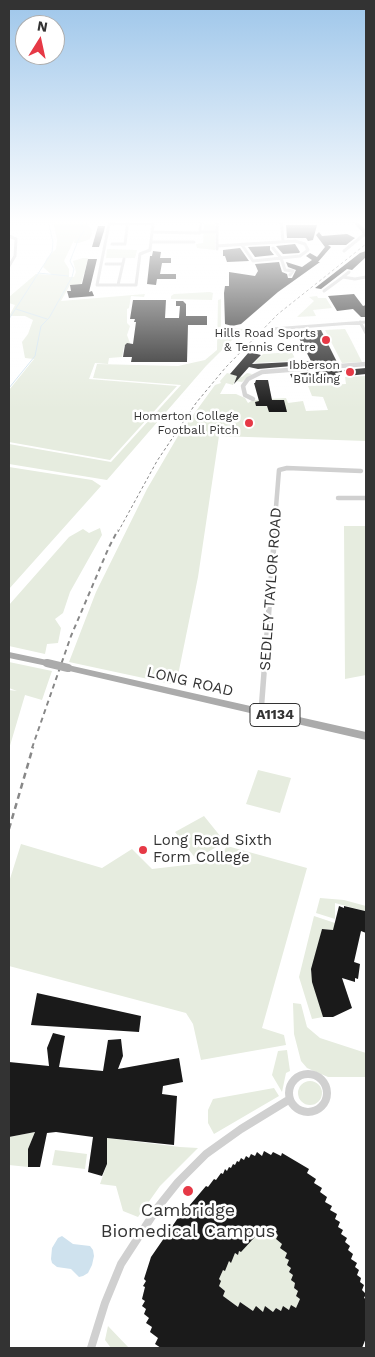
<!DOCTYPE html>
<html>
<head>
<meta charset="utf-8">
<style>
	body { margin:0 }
	#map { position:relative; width:375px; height:1357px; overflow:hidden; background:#fff; font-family:"Work Sans",sans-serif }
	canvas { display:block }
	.frame { position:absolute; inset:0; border:10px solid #333; pointer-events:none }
	.north { position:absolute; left:15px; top:15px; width:50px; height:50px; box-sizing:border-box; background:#fff; border:1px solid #adadad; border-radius:50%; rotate:10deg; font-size:14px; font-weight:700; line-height:20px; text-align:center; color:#333 }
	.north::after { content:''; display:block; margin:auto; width:18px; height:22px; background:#e63946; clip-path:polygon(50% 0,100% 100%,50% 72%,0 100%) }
</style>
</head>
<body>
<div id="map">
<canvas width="375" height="1357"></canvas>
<div class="frame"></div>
<div class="north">N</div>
</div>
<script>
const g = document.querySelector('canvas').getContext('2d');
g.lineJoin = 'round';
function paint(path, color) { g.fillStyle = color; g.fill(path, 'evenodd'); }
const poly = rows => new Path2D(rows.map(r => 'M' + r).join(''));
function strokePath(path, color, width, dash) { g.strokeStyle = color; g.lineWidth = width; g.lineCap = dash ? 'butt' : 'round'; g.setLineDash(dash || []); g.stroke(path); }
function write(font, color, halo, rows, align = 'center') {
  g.font = font + ' "Work Sans",sans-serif'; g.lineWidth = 5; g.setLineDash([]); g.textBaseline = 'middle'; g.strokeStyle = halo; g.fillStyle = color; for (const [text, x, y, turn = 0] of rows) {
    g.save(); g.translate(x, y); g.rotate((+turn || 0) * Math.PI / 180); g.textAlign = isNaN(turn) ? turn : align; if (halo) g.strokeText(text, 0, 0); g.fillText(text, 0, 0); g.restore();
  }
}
const green = poly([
	[53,220,116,220,115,223,86,223,91,228,92,234,90,239,79,243,74,243,75,238,64,261,69,269,69,277,74,277,76,272,73,261,83,258,88,258,85,270,88,270,87,273,84,273,81,284,70,285,61,301,145,294,144,297,131,296,129,308,127,309,127,323,130,326,127,335,131,346,124,346,122,357,109,358,108,364,95,363,89,379,177,386,110,460,9,442,9,390,34,359,25,358,22,342,28,334,33,320,25,316,9,316,15,305,9,303,9,297,36,274,52,275,43,267,47,258,56,249,57,240],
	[204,220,215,220,215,250,197,248,196,244,203,243],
	[107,249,137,250,135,258,106,258],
	[210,292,213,293,212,300,171,299,171,296,174,294],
	[317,296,318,298,326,298,332,308,313,310,316,316,297,317,314,301,309,297],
	[221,299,221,327,243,329,206,366,107,480,9,464,9,444,111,462,181,385,93,378,97,364,178,366,205,360,217,350,218,300],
	[345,329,351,340,362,362,342,363,325,330],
	[292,352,296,361,254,363,263,354],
	[227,373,242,377,247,373,252,374,242,382,235,381,233,385,226,383,220,394,236,394,245,398,248,403,253,400,286,398,288,403,303,401,306,411,328,410,323,397,312,396,308,386,346,384,345,377,366,376,366,441,219,436,198,577,176,685,69,662,96,592,147,489,178,436,215,385,221,383,220,381],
	[9,467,92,480,101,486,9,589],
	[366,526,366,675,345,679,344,526],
	[100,528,102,535,70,592,63,613,55,619,61,628,58,643,47,644,45,654,9,646,9,605,69,537,83,529,89,533],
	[9,662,52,671,42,700,25,695,9,749,9,690,17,691,9,688],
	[258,770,291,778,280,813,246,804],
	[204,816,225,842,196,859,175,832],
	[21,844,102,868,132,849,152,869,203,863,223,852,227,846,307,868,262,1028,284,1035,286,1045,201,1060,193,1024,186,1013,9,966,9,882],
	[320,898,344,900,366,906,366,915,365,911,335,903,335,919,316,913],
	[314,916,341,925,334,930,322,929,311,972,323,1017,312,1019,299,977],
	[293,1003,301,1004,307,1027,320,1038,366,1053,366,1077,328,1077,307,1068,301,1061,294,1034],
	[287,1050,290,1071,286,1073,282,1092,272,1075,278,1051],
	'298 1093a12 12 0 1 1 24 0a12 12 0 1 1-24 0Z',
	[274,1088,279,1096,214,1134,208,1123,208,1110,213,1099],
	[35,1132,28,1149,28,1167,9,1165,9,1137],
	[107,1138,180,1147,198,1148,160,1186,138,1217,123,1211,116,1186,100,1184,107,1164],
	[55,1150,87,1154,85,1169,52,1165],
	[265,1226,278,1235,276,1239,282,1244,281,1248,287,1253,285,1258,289,1260,291,1268,289,1272,293,1275,295,1283,294,1288,298,1291,296,1296,300,1299,296,1308,281,1311,276,1308,273,1312,265,1307,263,1312,253,1311,240,1302,238,1307,223,1296,225,1291,219,1286,219,1279,223,1270,225,1270,229,1261,231,1262,235,1253,237,1254,250,1240,252,1241,254,1236,256,1237],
	[108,1326,129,1348,111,1348,105,1340]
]);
const water = poly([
	[62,1236,73,1244,90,1246,93,1250,94,1256,92,1265,88,1273,83,1276,79,1277,71,1269,57,1267,52,1263,51,1259,52,1248,58,1238]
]);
const stream = poly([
	[38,273,68,276],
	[16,309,47,319],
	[9,319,52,252,53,242,48,220],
	[9,388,35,356,41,326,49,318,72,277,74,269,70,261,79,238,84,231,80,220]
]);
const building = poly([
	[286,225,317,225,313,240,308,241,306,238,287,238],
	[98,226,105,226,104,231,99,247,92,247],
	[319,232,322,236,347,234,355,238,346,245,328,245,331,247,318,262,320,262,278,292,241,324,232,326,225,324,224,293,225,286,229,286,229,272,255,276,258,271,255,264,279,262,282,272,287,274,288,278,292,278,296,270,288,267,286,262,302,267,312,260,306,256,310,253,317,257,325,247,316,235],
	[295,244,300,252,299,253,283,254,276,246],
	[270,246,270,250,274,255,255,257,248,247],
	[240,248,249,261,227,262,225,256,223,256,223,250],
	[153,251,161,252,160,258,171,258,171,263,162,263,160,274,176,274,176,279,157,279,156,285,147,284,150,256,152,256],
	[366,251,366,257,352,270,347,269,321,289,315,288,360,253],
	[88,259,97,259,89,292,92,291,94,296,69,298,67,291,71,291,70,285,82,284],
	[354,294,363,306,366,305,366,317,361,317,353,309,337,311,328,296],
	[133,300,166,300,165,318,179,318,180,306,176,306,176,301,183,301,186,304,186,316,207,316,207,325,188,325,187,362,131,362,132,357,123,357,125,345,127,343,133,344,136,322,134,322,135,319,130,319],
	[321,330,337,362,258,369,249,367,234,384,237,376,230,374,249,352,261,355,252,364,311,361,297,334,300,334,299,332],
	[366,368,366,374,347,376,344,370],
	[341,370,342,372,335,373,340,382,299,384,297,380,293,380,290,374],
	[256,380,268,380,272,400,284,400,287,412,269,412,267,406,256,406,255,402,259,401,254,383,255,383],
	[339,906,344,908,344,906,365,911,366,933,361,931,354,962,360,964,358,979,355,978,355,982,342,978,352,1008,333,1017,323,1017,312,982,311,969,322,929,333,930],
	[37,993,141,1016,139,1032,31,1025],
	[53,1033,65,1036,59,1067,103,1071,108,1040,121,1039,123,1056,118,1069,179,1058,183,1082,163,1086,162,1094,177,1096,174,1145,107,1138,107,1164,102,1176,88,1172,93,1137,56,1132,47,1133,40,1167,28,1167,28,1149,35,1132,9,1137,9,1062,49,1066,47,1048],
	[264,1151,271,1155,273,1152,281,1156,282,1153,309,1169,307,1173,316,1179,314,1183,322,1188,320,1192,327,1197,325,1202,332,1206,330,1210,337,1214,335,1219,340,1222,338,1227,343,1230,341,1234,347,1238,345,1242,350,1246,348,1250,353,1254,351,1259,357,1263,355,1267,359,1270,357,1275,361,1278,360,1282,364,1285,362,1290,366,1294,364,1298,366,1299,366,1338,362,1348,161,1348,155,1344,158,1338,150,1332,152,1327,146,1323,149,1318,144,1314,146,1309,142,1306,145,1301,142,1299,145,1287,143,1286,146,1281,144,1279,151,1257,180,1215,183,1211,184,1212,206,1186,208,1187,214,1179,216,1180,221,1173,223,1174,225,1169,227,1171,229,1167,231,1168,233,1164,235,1165,237,1161,239,1162,241,1158,244,1160,246,1156,249,1158,251,1154,255,1156,257,1152,262,1156],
	[265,1226,278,1235,276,1239,282,1244,280,1248,287,1253,285,1258,289,1260,287,1265,291,1268,289,1272,293,1275,291,1280,295,1283,294,1288,298,1291,296,1296,300,1299,296,1308,291,1305,289,1310,283,1306,281,1311,276,1308,273,1312,265,1306,263,1312,256,1306,253,1311,240,1302,238,1307,223,1296,225,1291,219,1286,221,1281,219,1279,223,1270,225,1271,229,1261,231,1263,235,1253,238,1255,239,1251,241,1252]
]);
const streetFar3 = poly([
	[217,220,217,249],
	[281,220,283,241],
	[109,224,153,224,150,250,140,254,136,285,97,285,109,224],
	[153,224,154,220],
	[152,232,200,233,201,220],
	[200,232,217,232],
	[9,236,16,239,15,256,9,266],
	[151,242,194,242],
	[112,244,125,244,128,220],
	[217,246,295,241,305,244,308,250,300,256,253,261,242,245],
	[273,248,281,258,285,270,293,271,290,275],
	[344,251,366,233],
	[106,264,122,264],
	[349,272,343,277,355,279,366,277],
	[118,285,124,259],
	[324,291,343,277],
	[360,322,366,333],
	[272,329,366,322]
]);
const streetFar2 = poly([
	[253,399,245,395,243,386,248,379,262,372,366,364],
	[338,498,366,498],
	[274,532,279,470,287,468,361,471]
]);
const streetFar1 = poly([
	[261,712,275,530]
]);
const street = poly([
	'289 1093a19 19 0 1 1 38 0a19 19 0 1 1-38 0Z',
	[91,1348,105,1303,121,1264,158,1207,178,1182,206,1154,241,1129,290,1099]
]);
const primary = poly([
	[351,220,356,220,366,230,366,233,363,233,351,220],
	[9,652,47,660,51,663,47,666,9,658,9,652],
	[68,665,366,732,366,740,65,670,64,668,65,666,68,665]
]);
const railFar2 = poly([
	[118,532,157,461,196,403,226,367,278,314,366,244]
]);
const railFar1 = poly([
	[32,748,71,636,109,547,118,530]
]);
const rail = poly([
	[9,829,33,747]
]);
const primaryBridgeFar1 = poly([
	[365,232,366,234]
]);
const primaryBridge = poly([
	[47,663,68,668]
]);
const markers = [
	[326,340,5,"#e63946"],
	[350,372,5,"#e63946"],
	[249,423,5,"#e63946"],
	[143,850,5,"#e63946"],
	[188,1191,6,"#e63946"]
];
const farPoinames = [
	["Hills Road Sports",316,333],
	["& Tennis Centre",316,347],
	["Ibberson",340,365],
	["Building",340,379],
	["Homerton College",239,416],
	["Football Pitch",239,430]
];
const shields = [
	[275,715,50]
];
const shieldNames = [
	["A1134",275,715]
];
const streetNames = [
	["SEDLEY TAYLOR ROAD",271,589,-86],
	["LONG ROAD",190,682,13]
];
const poiNames = [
	["Long Road Sixth",153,841],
	["Form College",153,858]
];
const nearPoinames = [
	["Cambridge",188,1211],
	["Biomedical Campus",188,1232]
];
paint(green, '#e6ecdf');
paint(water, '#cfe2ee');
strokePath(stream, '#cfe2ee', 1);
paint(building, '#1a1a1a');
strokePath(streetFar3, '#d0d0d0', 3);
strokePath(streetFar2, '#d0d0d0', 4.5);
strokePath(streetFar1, '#d0d0d0', 5.5);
strokePath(street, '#d0d0d0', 8);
paint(primary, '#ababab');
strokePath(railFar2, '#888', 1, [3, 2.5]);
strokePath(railFar1, '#888', 2, [5, 4]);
strokePath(rail, '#888', 2.5, [6, 4.5]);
strokePath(primaryBridgeFar1, '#ababab', 5.5);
strokePath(primaryBridge, '#ababab', 8);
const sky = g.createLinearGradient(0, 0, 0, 410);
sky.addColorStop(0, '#9ec6ea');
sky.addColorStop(0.54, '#fff');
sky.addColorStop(1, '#ffffff00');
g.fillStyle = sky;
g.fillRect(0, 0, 375, 410);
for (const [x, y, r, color] of markers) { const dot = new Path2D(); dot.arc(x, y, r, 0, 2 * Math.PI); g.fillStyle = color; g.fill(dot); strokePath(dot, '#fff', 2); }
write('12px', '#333', '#fff', farPoinames, 'right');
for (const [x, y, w] of shields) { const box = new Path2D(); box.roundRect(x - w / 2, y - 11.5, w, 23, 4); g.fillStyle = '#fff'; g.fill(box); strokePath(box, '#333', 1); }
write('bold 14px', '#333', null, shieldNames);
write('15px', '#333', '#fff', streetNames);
write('15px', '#333', '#fff', poiNames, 'left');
write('18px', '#333', '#fff', nearPoinames);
</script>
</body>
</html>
